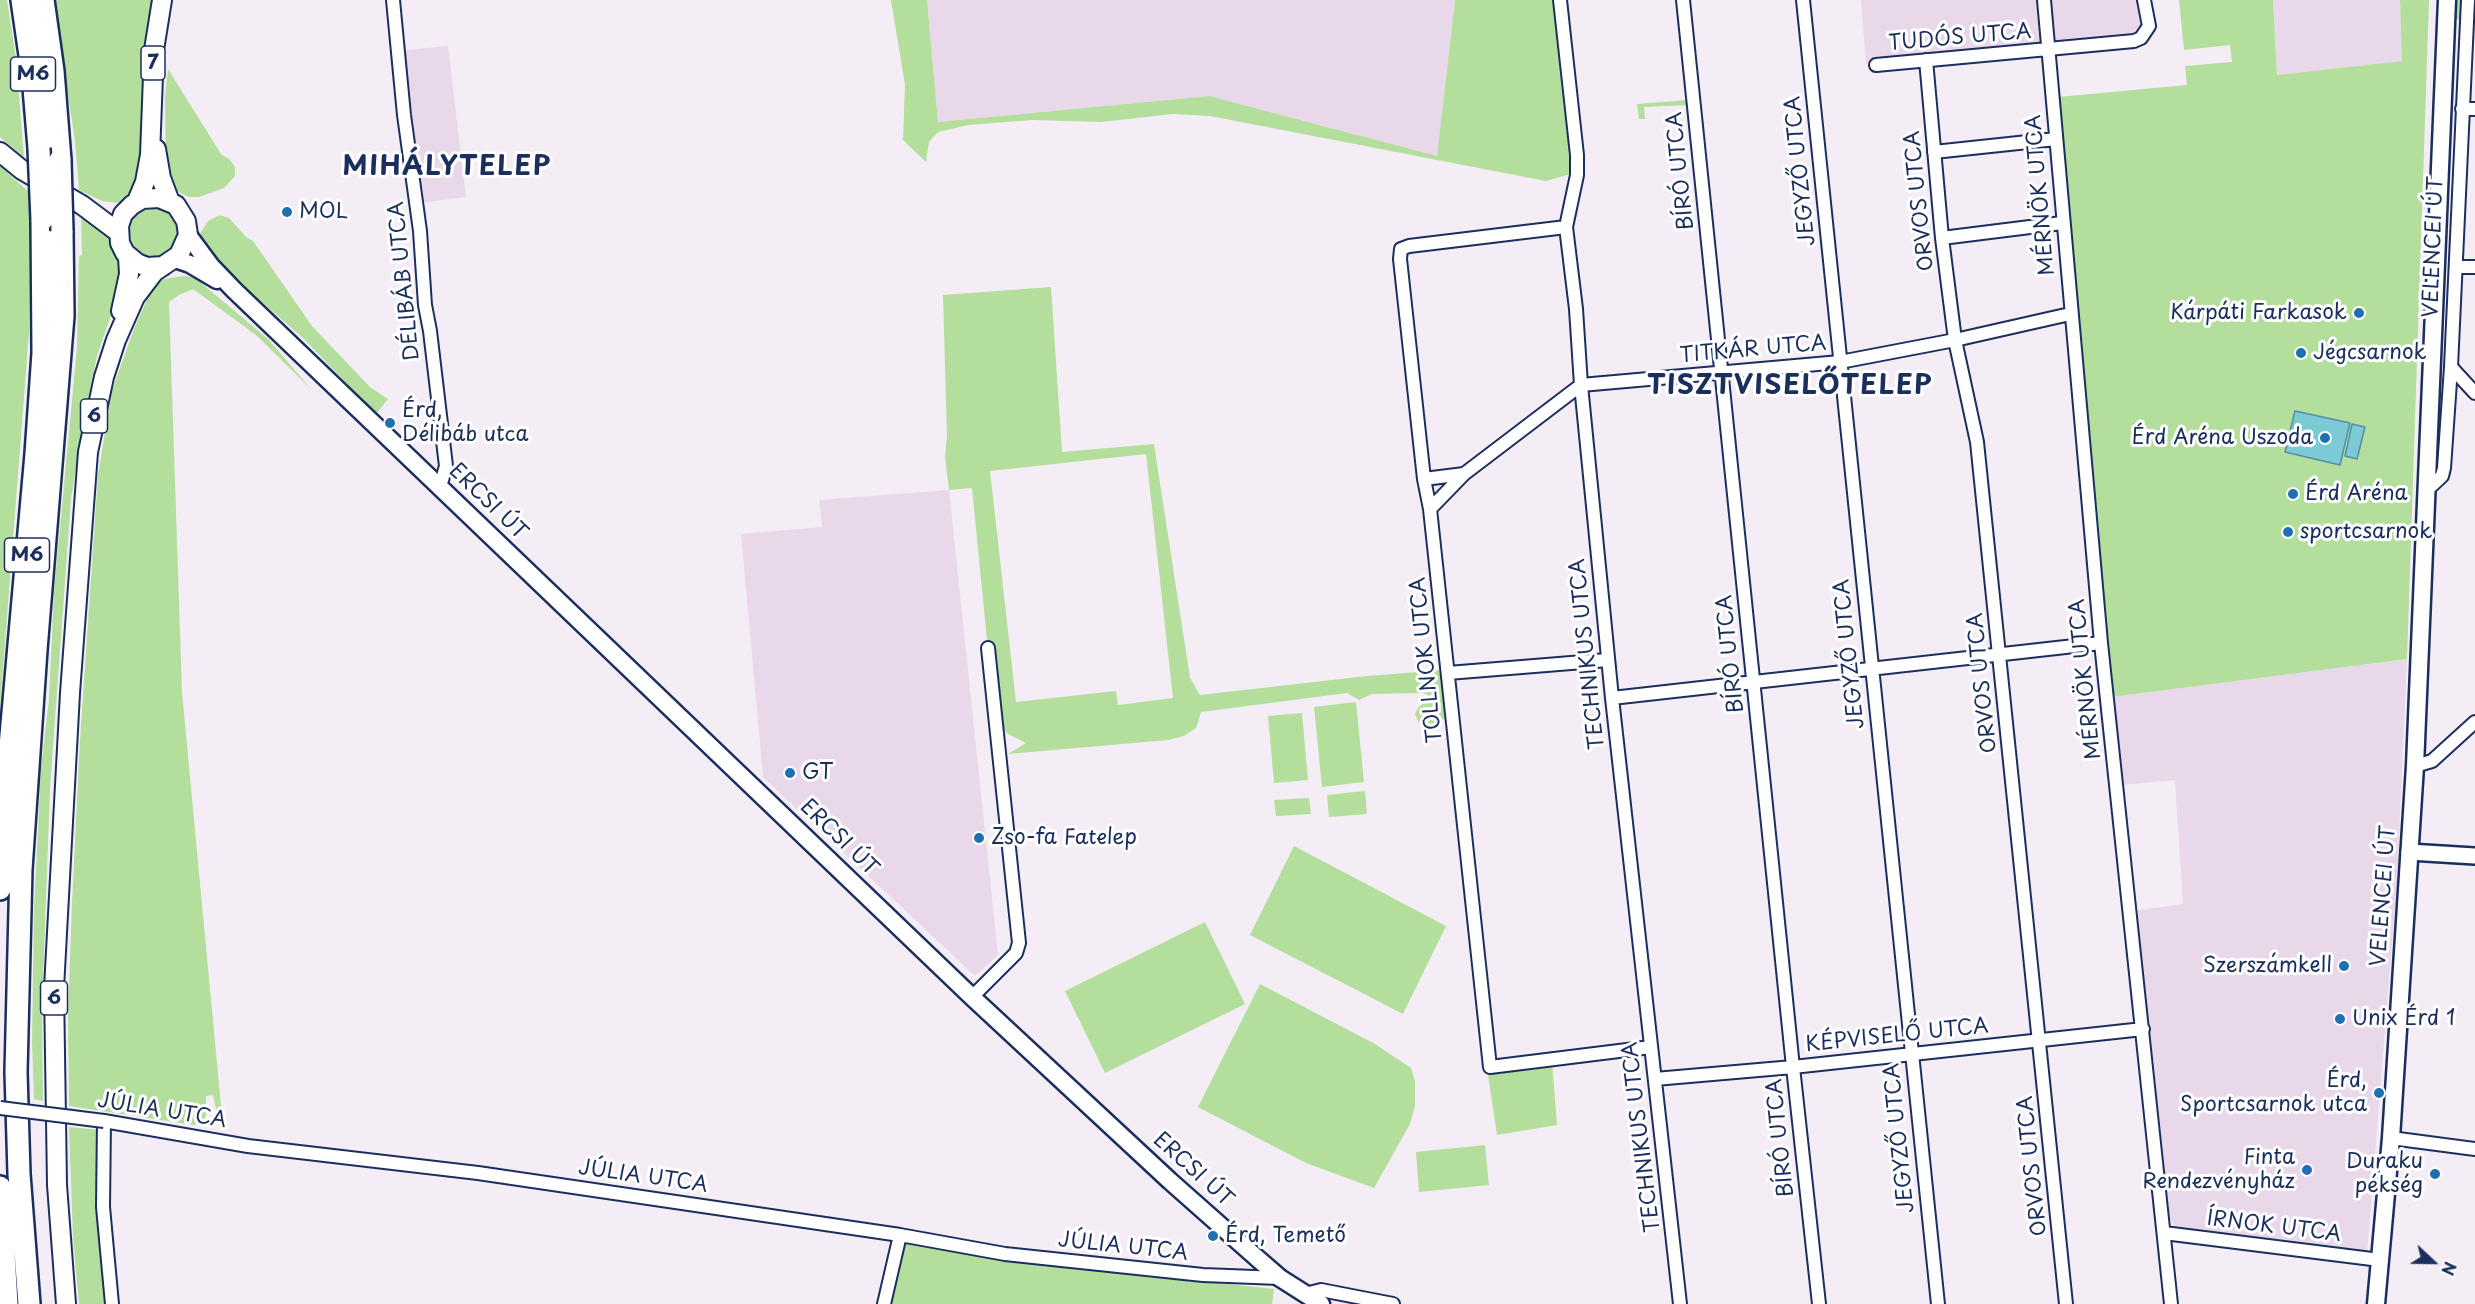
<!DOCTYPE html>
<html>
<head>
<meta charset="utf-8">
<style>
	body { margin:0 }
	#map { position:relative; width:2475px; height:1304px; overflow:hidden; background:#f5edf5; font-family:"Playpen Sans",sans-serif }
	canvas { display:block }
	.north { position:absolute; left:2403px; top:1232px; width:60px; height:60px; -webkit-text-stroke:4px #fff; paint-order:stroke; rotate:112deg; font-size:16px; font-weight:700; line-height:24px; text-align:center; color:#1b2f5e }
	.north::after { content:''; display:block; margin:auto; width:21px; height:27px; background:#1b2f5e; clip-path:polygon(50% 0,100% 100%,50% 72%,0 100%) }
</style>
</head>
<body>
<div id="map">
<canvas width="2475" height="1304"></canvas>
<div class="north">N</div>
</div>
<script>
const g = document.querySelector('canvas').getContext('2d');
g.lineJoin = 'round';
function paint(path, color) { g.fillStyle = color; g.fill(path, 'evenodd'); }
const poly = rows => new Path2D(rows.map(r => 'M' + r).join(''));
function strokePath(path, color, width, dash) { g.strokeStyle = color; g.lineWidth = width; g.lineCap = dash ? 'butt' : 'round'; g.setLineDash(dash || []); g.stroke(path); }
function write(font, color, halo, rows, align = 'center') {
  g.font = font + ' "Playpen Sans",sans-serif'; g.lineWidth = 6; g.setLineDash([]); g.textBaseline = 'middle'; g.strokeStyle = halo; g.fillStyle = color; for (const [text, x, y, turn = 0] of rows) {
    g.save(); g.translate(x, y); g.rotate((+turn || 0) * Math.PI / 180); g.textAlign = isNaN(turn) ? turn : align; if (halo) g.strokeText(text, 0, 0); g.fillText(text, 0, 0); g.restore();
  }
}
const built = poly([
	[927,0,1455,0,1437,156,1209,96,938,122],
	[1861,0,2148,0,2151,35,1866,64],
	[2273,0,2400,0,2402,61,2277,75],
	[448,46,466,197,420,203,405,50],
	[949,490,998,955,975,976,763,777,741,534,822,527,819,500],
	[2407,659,2397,881,2367,1254,2184,1231,2176,1227,2168,1216,2133,911,2183,904,2175,780,2121,785,2111,697]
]);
const green = poly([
	[0,0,7,0,16,58,24,157,0,137],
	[54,0,154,0,149,22,146,70,144,152,133,195,119,203,102,201,79,190,75,141],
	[891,0,927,0,938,122,1209,96,1437,156,1455,0,1556,0,1574,173,1546,181,1210,116,1173,114,1101,122,1032,120,968,125,938,132,929,142,926,162,903,140,905,85],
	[2179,0,2273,0,2277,75,2402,61,2400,0,2429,0,2407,659,2111,697,2058,97,2187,85,2185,66,2232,62,2230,45,2184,50],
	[2455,0,2475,0,2475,20,2454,19],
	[168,69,221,154,230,160,235,167,235,176,224,188,199,197,189,197,180,193,169,185,166,177,165,97],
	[1688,100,1688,105,1644,107,1645,119,1639,119,1637,104],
	[0,166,30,193,29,332,0,708],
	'130 232a24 24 0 1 1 48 0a24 24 0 1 1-48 0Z',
	[81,213,107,229,123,264,115,304,97,356,85,412,71,499,50,788,42,1009,43,1101,34,1099,32,1042,34,909,41,768,49,699,54,591,77,347,79,256,82,255],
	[220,215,229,218,246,237,253,241,312,326,370,387,388,399,376,414,302,337,207,255,200,241,200,234,208,221],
	[183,276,194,277,268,339,311,389,256,335,193,289,179,295,169,302,182,692,223,1127,219,1123,213,1095,206,1096,206,1115,203,1122,194,1125,69,1106,68,1017,72,903,80,740,98,475,112,390,134,329,152,288,164,279],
	[1051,287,1062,452,1154,444,1190,678,1200,695,1367,676,1443,670,1448,718,1444,719,1434,727,1427,727,1419,723,1415,714,1418,708,1426,701,1427,694,1422,693,1372,694,1359,700,1347,693,1201,712,1196,728,1184,736,1168,740,1008,754,1026,743,1008,734,1001,727,994,711,972,488,949,490,945,456,947,437,943,295],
	[1146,454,1173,698,1118,705,1116,691,1016,702,990,471],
	[1356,702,1364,782,1322,787,1314,707],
	[1302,713,1308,780,1274,783,1268,716],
	[1365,791,1367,814,1329,817,1327,795],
	[1309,798,1311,814,1276,816,1274,800],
	[1294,846,1446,926,1403,1014,1250,935],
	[1205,922,1245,1004,1105,1073,1065,991],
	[1260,984,1375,1044,1411,1068,1415,1081,1415,1106,1410,1124,1374,1188,1306,1163,1198,1107],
	[1552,1062,1557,1125,1497,1135,1487,1068],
	[69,1127,100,1130,112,1304,79,1304,73,1238],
	[1485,1145,1489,1185,1419,1192,1416,1152],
	[902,1240,1080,1268,1274,1289,1272,1304,889,1304]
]);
const water = poly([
	[2295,411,2350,423,2340,465,2285,452,2295,411],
	[2352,424,2365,427,2357,459,2345,456,2352,424]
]);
const minor = poly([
	[393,0,404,115,420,231,425,305,430,331,446,466,442,480,438,485],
	[1560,0,1577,155,1577,175,1566,227,1576,309,1581,385,1612,698,1680,1304],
	[1683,0,1793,1067,1819,1304],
	[1803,0,1938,1304],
	[2044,0,2101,643,2171,1304],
	[1926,60,1942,238,1955,340,1977,442,2066,1304],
	[1876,65,2134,41,2141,38,2149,26,2144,0],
	[2462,109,2475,109],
	[1934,152,2056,139],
	[1566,227,1409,246,1401,249,1400,259,1424,479,1430,509,1490,1067,1651,1047],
	[1942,238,2062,223],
	[2456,267,2475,267],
	[2451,367,2475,393],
	[1464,474,1581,385,1840,362,1955,340,2070,314],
	[1424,479,1464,474,1430,509],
	[2427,490,2442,476,2444,468,2451,367,2468,0],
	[1448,673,1608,660],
	[1612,698,2101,643],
	[2415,766,2432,761,2475,722],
	[972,997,1016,953,1019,943,988,648],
	[1655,1079,1793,1067,2143,1029],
	[2391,1138,2475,1149],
	[2164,1233,2380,1260],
	[1305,1294,1321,1290,1393,1304],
	[112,1304,103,1207,104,1121,248,1146,478,1173,900,1235,1005,1254,1203,1275,1280,1278],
	[884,1304,900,1235]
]);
const tertiary = poly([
	[2409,852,2475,856]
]);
const secondary = poly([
	[188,235,211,266,234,290,972,997,1170,1181,1257,1258,1280,1278,1321,1304],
	[175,259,190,264,217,280],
	[2376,1304,2391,1138,2415,766,2447,0]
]);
const primary = poly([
	[156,149,161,178,170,202],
	[0,152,22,170,82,205,118,232],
	[137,201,145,182,150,155,154,50,162,0],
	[121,311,129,274,128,257],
	[66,1304,57,1185,54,988,70,693,88,452,104,377,116,340,135,297,154,272,179,255,188,235,186,221,176,205,159,198,142,199,132,205,123,214,119,226,120,243,125,253,137,263,147,267,163,266]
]);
const motorway = poly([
	[22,0,33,76,39,148],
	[43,0,53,71,60,160],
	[0,889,5,803,36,454,43,353,42,220],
	[0,1187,7,1304],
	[29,1304,19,1174,16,1072,21,869,36,650,63,316,62,231]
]);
const minorBridge = poly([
	[0,1108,104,1121]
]);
const motorwayBridge = poly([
	[39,148,42,220],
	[60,160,62,231]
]);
const markers = [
	[287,212,6,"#1f6fb2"],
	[2359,313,6,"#1f6fb2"],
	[2301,353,6,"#1f6fb2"],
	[390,423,6,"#1f6fb2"],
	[2325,438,6,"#1f6fb2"],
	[2293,494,6,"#1f6fb2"],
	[2288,532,6,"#1f6fb2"],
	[790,773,6,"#1f6fb2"],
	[979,838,6,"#1f6fb2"],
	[2344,966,6,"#1f6fb2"],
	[2340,1019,6,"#1f6fb2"],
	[2379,1093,6,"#1f6fb2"],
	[2307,1170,6,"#1f6fb2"],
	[2435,1174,6,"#1f6fb2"],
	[1213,1236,6,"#1f6fb2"]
];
const shields = [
	[153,63,24],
	[33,74,45],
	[94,416,27],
	[27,555,45],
	[54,998,27]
];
const shieldNames = [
	["7",153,63],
	["M6",33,74],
	["6",94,416],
	["M6",27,555],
	["6",54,998]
];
const streetNames = [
	["TUDÓS UTCA",1960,38,-5],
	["BÍRÓ UTCA",1681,171,-96],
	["JEGYZŐ UTCA",1801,171,-96],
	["MÉRNÖK UTCA",2041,195,-95],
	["ORVOS UTCA",1920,201,-96],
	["VELENCEI ÚT",2434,247,-88],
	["DÉLIBÁB UTCA",405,281,-96],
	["TITKÁR UTCA",1753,350,-5],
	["ERCSI ÚT",488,502,44],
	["TECHNIKUS UTCA",1588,654,-96],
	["BÍRÓ UTCA",1731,654,-96],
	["JEGYZŐ UTCA",1850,654,-96],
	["TOLLNOK UTCA",1427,660,-96],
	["MÉRNÖK UTCA",2086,679,-96],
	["ORVOS UTCA",1983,683,-96],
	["ERCSI ÚT",839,838,44],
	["VELENCEI ÚT",2384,896,-86],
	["KÉPVISELŐ UTCA",1897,1036,-6],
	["JÚLIA UTCA",162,1111,9],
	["TECHNIKUS UTCA",1642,1137,-97],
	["BÍRÓ UTCA",1781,1138,-96],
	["JEGYZŐ UTCA",1900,1138,-96],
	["ORVOS UTCA",2033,1166,-96],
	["ERCSI ÚT",1193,1170,42],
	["JÚLIA UTCA",643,1177,8],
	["ÍRNOK UTCA",2274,1227,7],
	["JÚLIA UTCA",1123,1247,6]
];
const poiNames = [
	["MOL",299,212],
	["Kárpáti Farkasok",2347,313,"right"],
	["Jégcsarnok",2313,353],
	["Érd,",402,411],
	["Délibáb utca",402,435],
	["Érd Aréna Uszoda",2313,438,"right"],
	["Érd Aréna",2305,494],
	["sportcsarnok",2300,532],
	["GT",802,773],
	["Zso-fa Fatelep",991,838],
	["Szerszámkell",2332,966,"right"],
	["Unix Érd 1",2352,1019],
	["Érd,",2367,1081,"right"],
	["Sportcsarnok utca",2367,1105,"right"],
	["Finta",2295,1158,"right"],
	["Rendezvényház",2295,1182,"right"],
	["Duraku",2423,1162,"right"],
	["pékség",2423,1186,"right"],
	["Érd, Temető",1225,1236]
];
const districtNames = [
	["MIHÁLYTELEP",447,168],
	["TISZTVISELŐTELEP",1790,387]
];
paint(built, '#e9d8e9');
paint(green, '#b3de9b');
paint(water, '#7bcbd7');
strokePath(water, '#558da7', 1.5);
strokePath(minor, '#1b2f5e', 16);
strokePath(tertiary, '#1b2f5e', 20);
strokePath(secondary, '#1b2f5e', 21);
strokePath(primary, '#1b2f5e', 22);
strokePath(motorway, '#1b2f5e', 26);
strokePath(minor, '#fff', 12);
strokePath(tertiary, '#fff', 15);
strokePath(secondary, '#fff', 16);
strokePath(primary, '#fff', 18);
strokePath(motorway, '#fff', 21);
strokePath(minorBridge, '#1b2f5e', 16, []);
strokePath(motorwayBridge, '#1b2f5e', 26, []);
strokePath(minorBridge, '#fff', 12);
strokePath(motorwayBridge, '#fff', 21);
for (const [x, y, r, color] of markers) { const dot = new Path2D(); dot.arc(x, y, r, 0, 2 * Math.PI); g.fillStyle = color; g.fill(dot); strokePath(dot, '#fff', 2); }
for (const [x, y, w] of shields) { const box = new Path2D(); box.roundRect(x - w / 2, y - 17, w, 34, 4.5); g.fillStyle = '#fff'; g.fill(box); strokePath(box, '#1b2f5e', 1.5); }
write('bold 20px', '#1b2f5e', null, shieldNames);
write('21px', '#1b2f5e', '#fff', streetNames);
write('21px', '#1b2f5e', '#fff', poiNames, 'left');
g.letterSpacing = '1.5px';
write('bold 27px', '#1b2f5e', '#fff', districtNames);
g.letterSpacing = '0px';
</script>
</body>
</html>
